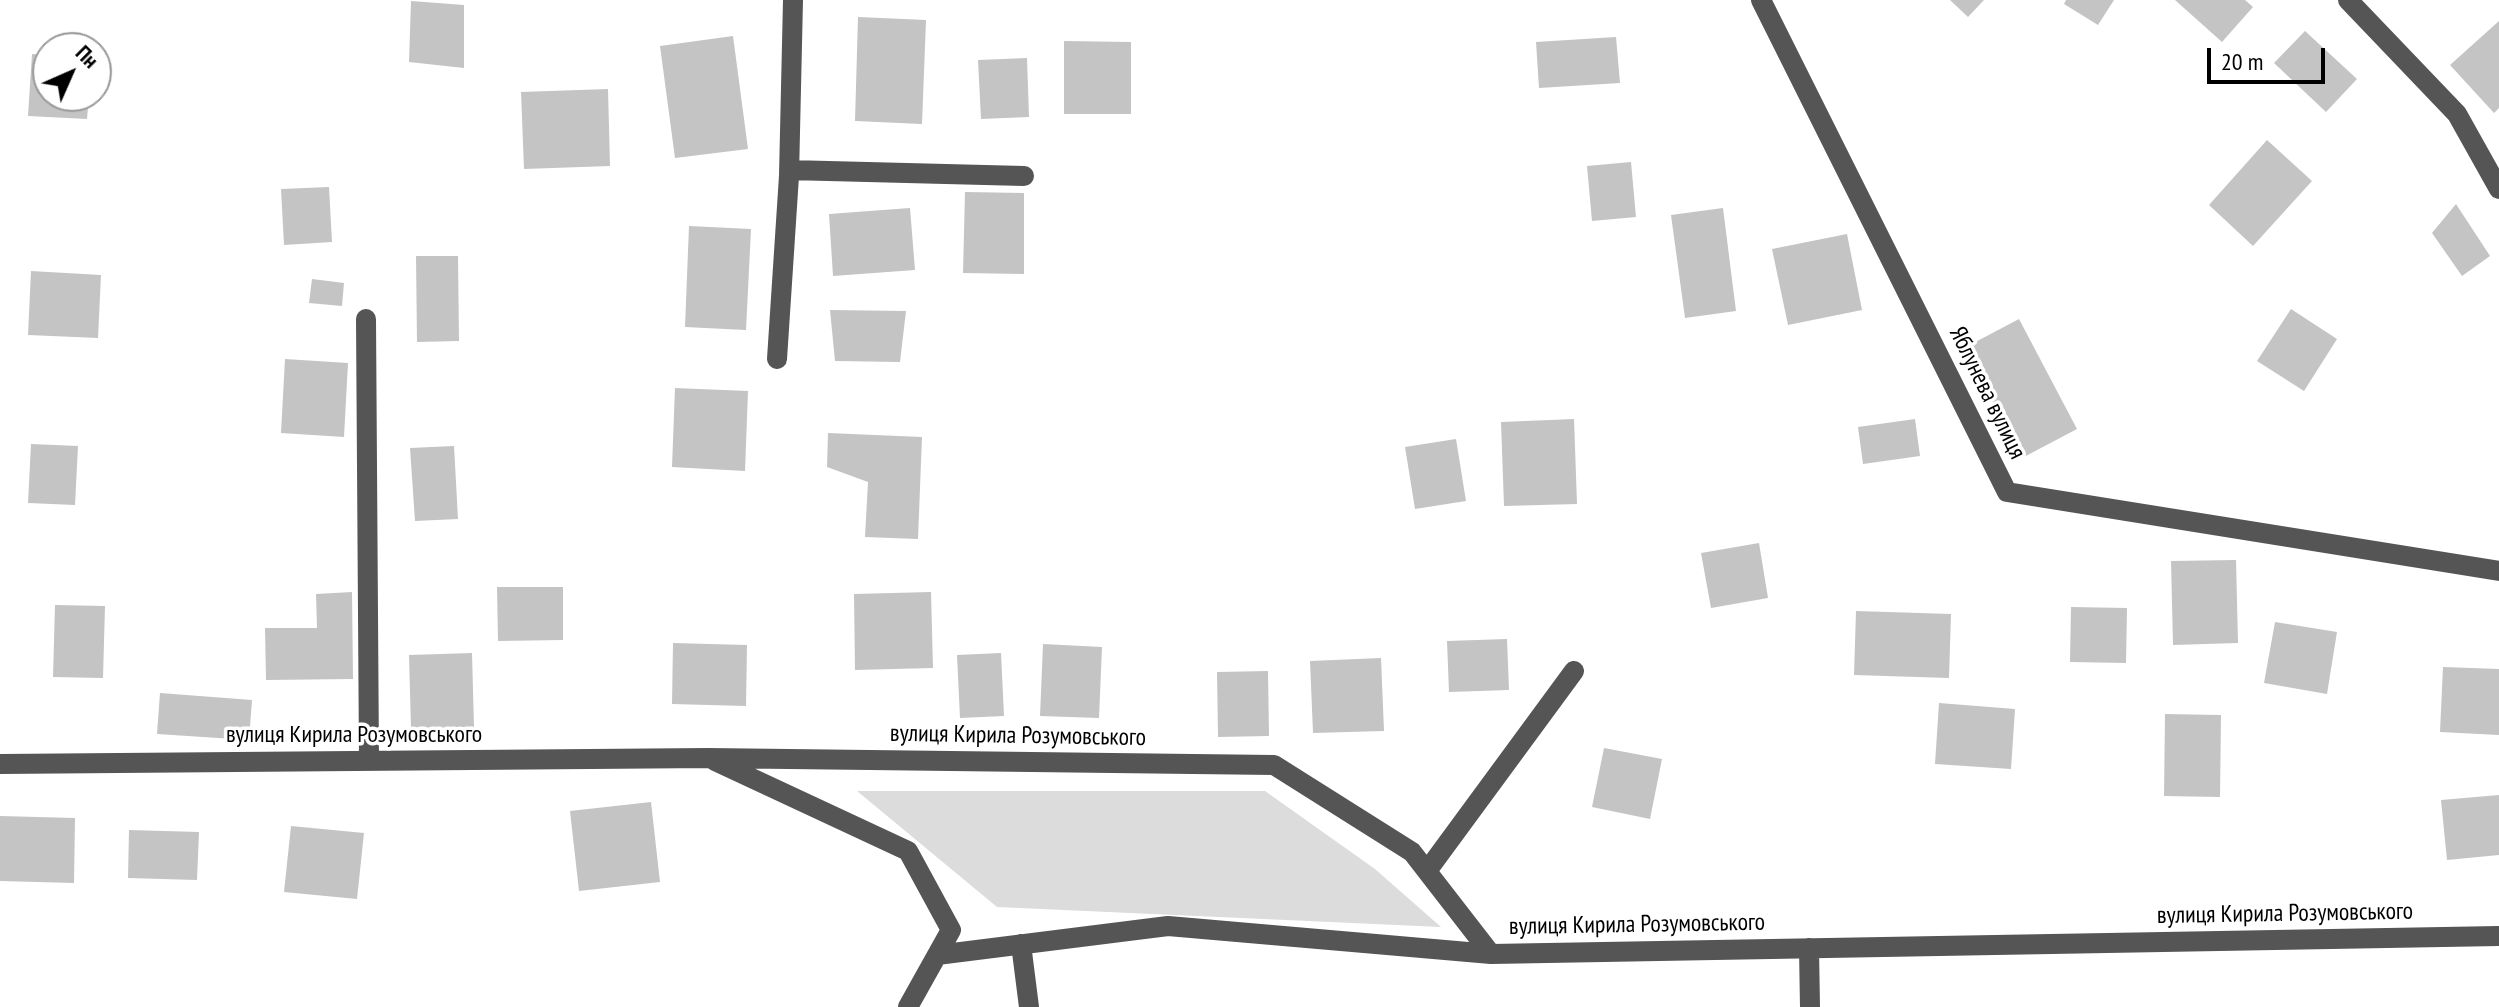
<!DOCTYPE html>
<html>
<head>
<meta charset="utf-8">
<style>
	body { margin:0 }
	#map { position:relative; width:2499px; height:1007px; overflow:hidden; background:#fff; font-family:"PT Sans Narrow",sans-serif }
	canvas { display:block }
	.north { position:absolute; left:32px; top:32px; width:80px; height:80px; box-sizing:border-box; background:#fff; border:2px solid #999; border-radius:50%; rotate:45deg; font-size:22px; font-weight:700; line-height:32px; text-align:center; color:#000 }
	.north::after { content:''; display:block; margin:auto; width:28px; height:36px; background:#000; clip-path:polygon(50% 0,100% 100%,50% 72%,0 100%) }
	.scale { position:absolute; left:2207px; top:48px; width:118px; height:36px; box-sizing:border-box; border:4px solid #000; border-top:0; padding-left:10px; font-size:24px; line-height:28px; white-space:nowrap; color:#000; -webkit-text-stroke:6px #fff; paint-order:stroke }
</style>
</head>
<body>
<div id="map">
<canvas width="2499" height="1007"></canvas>
<div class="north">Пн</div>
<div class="scale">20 m</div>
</div>
<script>
const g = document.querySelector('canvas').getContext('2d');
g.lineJoin = 'round';
function paint(path, color) { g.fillStyle = color; g.fill(path, 'evenodd'); }
const poly = rows => new Path2D(rows.map(r => 'M' + r).join(''));
function strokePath(path, color, width, dash) { g.strokeStyle = color; g.lineWidth = width; g.lineCap = dash ? 'butt' : 'round'; g.setLineDash(dash || []); g.stroke(path); }
function write(font, color, halo, rows, align = 'center') {
  g.font = font + ' "PT Sans Narrow",sans-serif'; g.lineWidth = 7; g.setLineDash([]); g.textBaseline = 'middle'; g.strokeStyle = halo; g.fillStyle = color; for (const [text, x, y, turn = 0] of rows) {
    g.save(); g.translate(x, y); g.rotate((+turn || 0) * Math.PI / 180); g.textAlign = isNaN(turn) ? turn : align; if (halo) g.strokeText(text, 0, 0); g.fillText(text, 0, 0); g.restore();
  }
}
const green = poly([
	[857,791,1265,791,1375,869,1441,927,997,907]
]);
const building = poly([
	[1950,0,1984,0,1968,17],
	[2066,0,2114,0,2098,25,2064,4],
	[2175,0,2245,0,2253,7,2222,42],
	[411,1,464,5,464,68,409,62],
	[858,17,926,20,922,124,855,121],
	[2499,21,2499,108,2494,113,2450,65],
	[2305,31,2357,79,2326,112,2274,63],
	[733,36,748,149,675,158,660,46],
	[1616,37,1620,83,1539,88,1536,42],
	[1064,41,1131,42,1131,114,1064,114],
	[32,54,48,55,48,96,89,96,87,119,28,116],
	[1027,58,1029,117,981,119,978,60],
	[608,89,610,166,524,169,521,92],
	[2267,140,2312,181,2253,246,2209,205],
	[1631,162,1636,217,1592,221,1587,166],
	[329,187,332,242,284,245,281,189],
	[965,192,1024,193,1024,274,963,273],
	[2456,204,2490,256,2462,276,2432,233],
	[910,208,915,270,833,276,829,214],
	[1723,208,1736,311,1685,318,1671,215],
	[689,226,751,229,746,330,685,327],
	[1847,234,1862,310,1788,325,1772,249],
	[416,256,458,256,459,341,417,342],
	[31,271,101,275,98,338,28,335],
	[312,279,344,283,342,306,309,303],
	[2291,309,2337,339,2304,391,2257,361],
	[830,310,906,311,900,362,835,361],
	[2019,319,2077,429,2022,458,1964,348],
	[285,359,348,363,344,437,281,433],
	[675,388,748,391,745,471,672,467],
	[1574,419,1577,504,1504,506,1501,422],
	[1915,419,1920,456,1863,464,1858,427],
	[828,433,922,437,918,539,865,537,868,482,827,467],
	[1456,439,1466,501,1415,509,1405,447],
	[31,444,78,446,75,505,28,503],
	[454,446,458,519,415,521,410,448],
	[1759,543,1768,598,1711,608,1701,553],
	[2236,560,2238,643,2173,645,2171,561],
	[497,587,563,587,563,640,498,641],
	[352,592,353,679,266,680,265,628,317,628,316,594],
	[931,592,933,668,855,670,854,594],
	[55,605,105,606,103,678,53,677],
	[2071,607,2127,608,2126,663,2070,662],
	[1856,611,1951,614,1949,678,1854,675],
	[2275,622,2337,632,2327,694,2264,683],
	[1507,639,1509,690,1449,692,1447,641],
	[673,643,747,645,746,706,672,704],
	[1043,644,1102,647,1099,718,1040,716],
	[472,653,474,727,411,728,409,655],
	[1001,653,1004,716,960,718,957,655],
	[1381,658,1384,731,1313,733,1310,661],
	[2443,667,2499,669,2499,735,2440,732],
	[1268,671,1269,736,1218,737,1217,672],
	[160,693,252,700,249,740,157,734],
	[1939,703,2015,709,2011,769,1935,764],
	[2165,714,2221,715,2220,797,2164,796],
	[1604,748,1662,759,1650,819,1592,807],
	[2499,795,2499,855,2447,860,2441,800],
	[651,802,660,882,579,891,570,811],
	[0,816,75,818,74,883,0,881],
	[291,826,364,833,357,899,284,892],
	[129,830,199,832,197,880,128,878]
]);
const minor = poly([
	[1761,0,2007,492,2499,571],
	[2348,0,2457,114,2499,189],
	[789,170,1024,176],
	[366,319,369,761],
	[777,359,789,176,793,0],
	[715,761,908,851,951,930,908,1007],
	[0,764,708,758,1274,765,1412,852,1491,954,2499,936],
	[1427,871,1574,671],
	[1021,944,1029,1007],
	[1809,948,1810,1007],
	[937,955,1168,926,1491,954]
]);
const streetNames = [
	["Яблунева вулиця",1987,393,64],
	["вулиця Кирила Розумовського",354,735],
	["вулиця Кирила Розумовського",1018,736,1],
	["вулиця Кирила Розумовського",2285,914,-1],
	["вулиця Кирила Розумовського",1637,925,-1]
];
paint(green, '#dcdcdc');
paint(building, '#c4c4c4');
strokePath(minor, '#555', 20);
write('24px', '#000', '#fff', streetNames);
</script>
</body>
</html>
